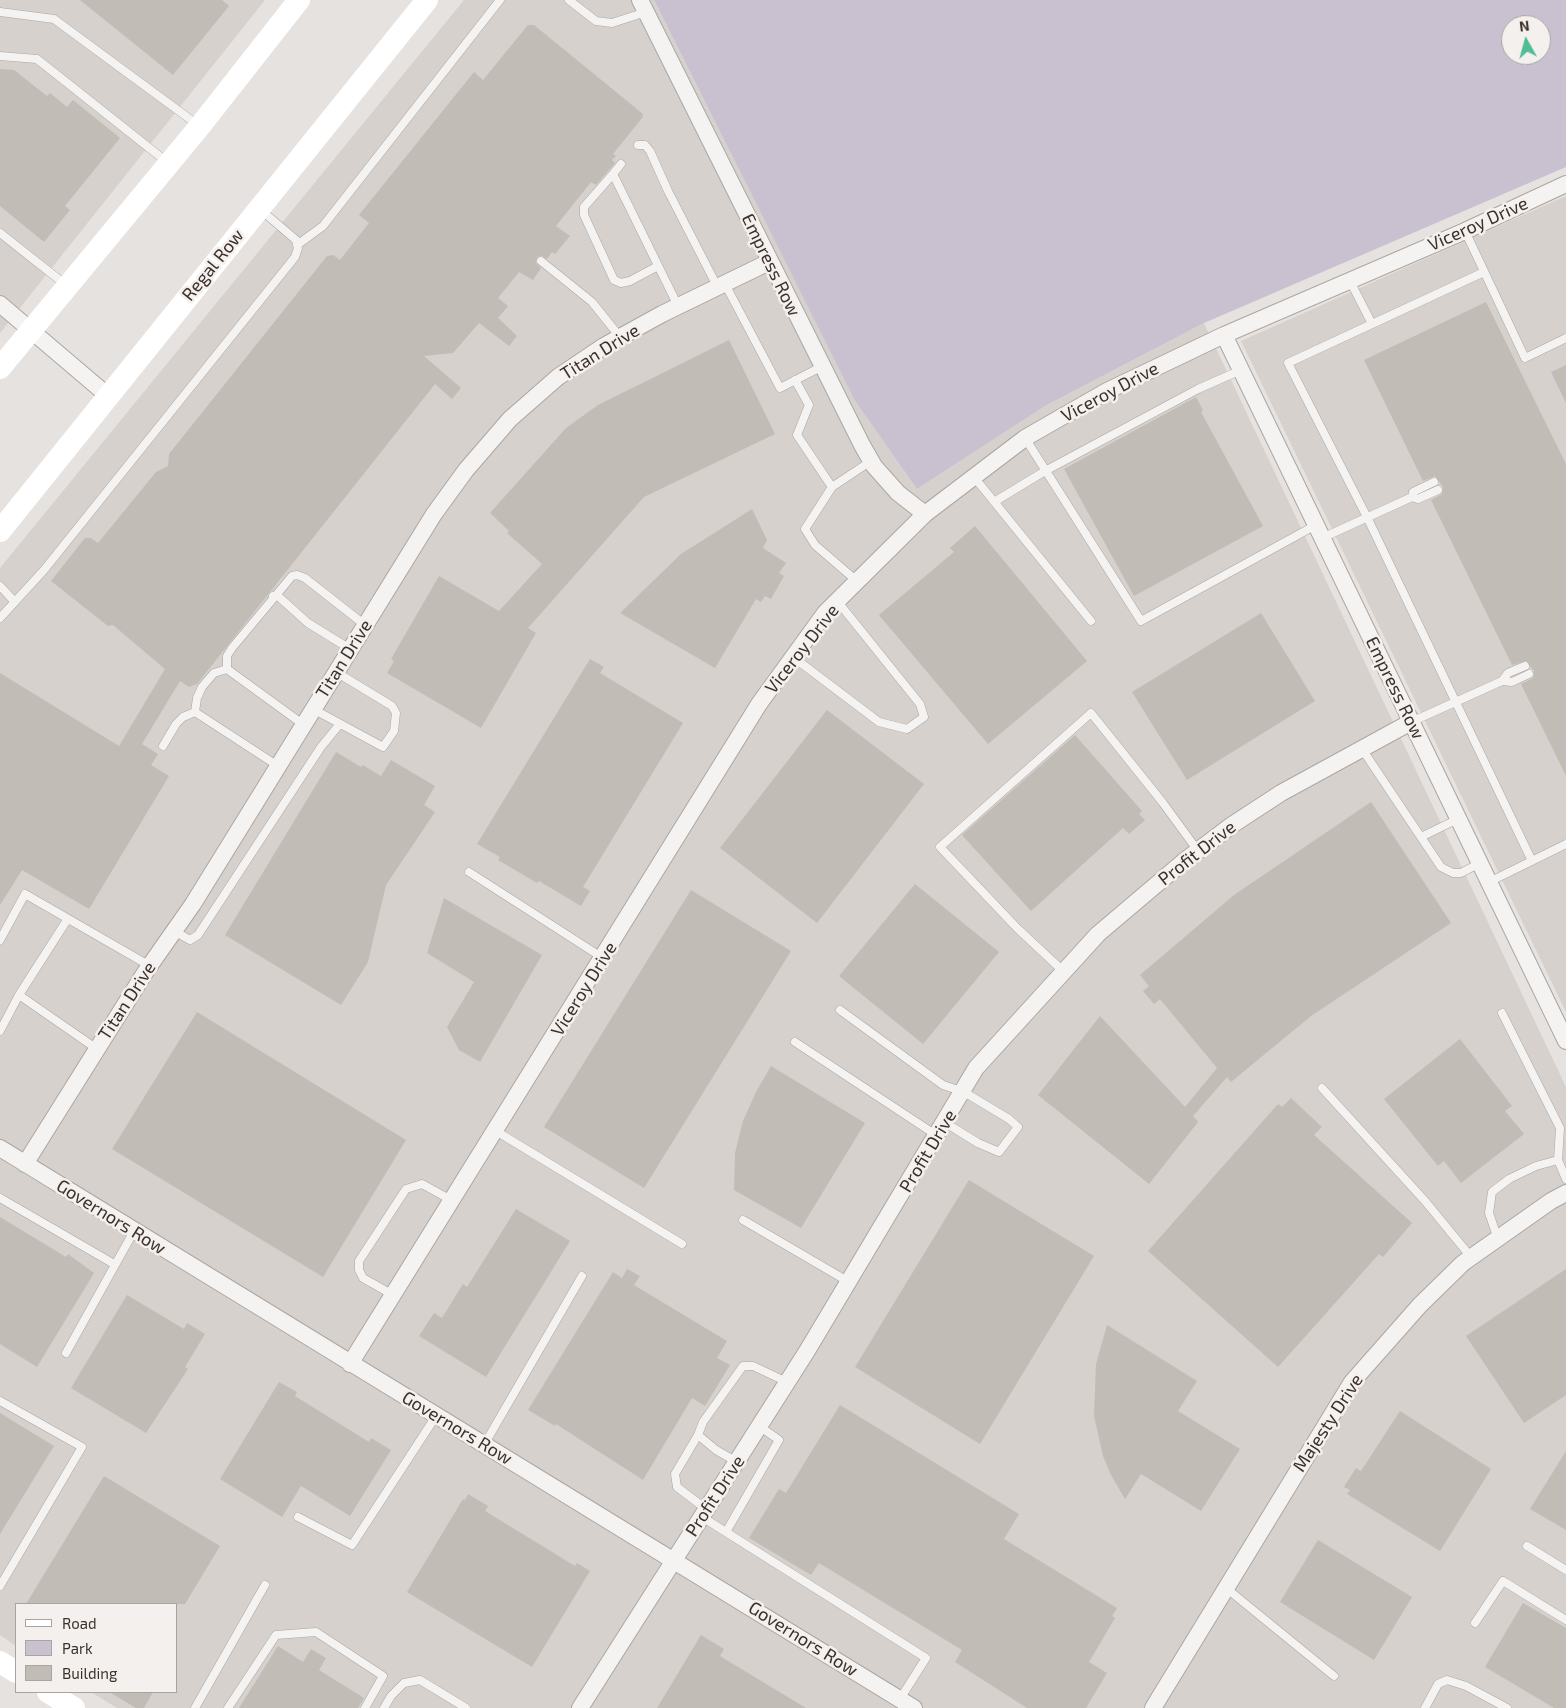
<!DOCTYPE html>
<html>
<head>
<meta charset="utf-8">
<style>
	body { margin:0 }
	#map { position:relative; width:1566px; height:1708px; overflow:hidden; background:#e6e2df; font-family:"Exo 2",sans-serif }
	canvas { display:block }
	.legend { position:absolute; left:15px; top:1603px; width:162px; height:90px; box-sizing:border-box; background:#f4f0ee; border:1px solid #aaa4a0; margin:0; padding:6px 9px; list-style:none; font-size:15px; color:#3b312a }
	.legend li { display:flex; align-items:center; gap:10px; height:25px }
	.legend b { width:25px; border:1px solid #aaa4a0 }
	.north { position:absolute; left:1501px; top:15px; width:50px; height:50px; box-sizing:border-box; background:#f4f0ee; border:1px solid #aaa4a0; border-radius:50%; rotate:353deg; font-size:14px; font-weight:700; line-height:20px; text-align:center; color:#3b312a }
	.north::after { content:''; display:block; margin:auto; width:18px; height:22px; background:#51bd98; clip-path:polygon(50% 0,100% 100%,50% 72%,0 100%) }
</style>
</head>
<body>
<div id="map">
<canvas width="1566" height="1708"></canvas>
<ul class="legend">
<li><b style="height:6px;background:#fff"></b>Road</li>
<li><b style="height:14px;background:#c9c1cf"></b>Park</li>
<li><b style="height:14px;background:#c2bcb7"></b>Building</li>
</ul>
<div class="north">N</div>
</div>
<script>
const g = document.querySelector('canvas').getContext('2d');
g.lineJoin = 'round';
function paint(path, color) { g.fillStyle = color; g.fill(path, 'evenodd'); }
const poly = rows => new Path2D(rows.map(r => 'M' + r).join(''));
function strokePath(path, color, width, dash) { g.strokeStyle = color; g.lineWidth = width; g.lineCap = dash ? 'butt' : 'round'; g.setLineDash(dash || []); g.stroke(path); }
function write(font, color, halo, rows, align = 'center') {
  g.font = font + ' "Exo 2",sans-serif'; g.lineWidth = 5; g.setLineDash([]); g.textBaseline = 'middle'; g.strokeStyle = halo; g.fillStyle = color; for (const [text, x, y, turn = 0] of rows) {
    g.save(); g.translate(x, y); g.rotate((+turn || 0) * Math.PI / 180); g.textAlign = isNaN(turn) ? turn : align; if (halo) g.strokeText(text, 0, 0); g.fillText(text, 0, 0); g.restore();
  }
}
const built = poly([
	[0,0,265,0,0,333],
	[464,0,654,0,855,401,917,489,1045,406,1204,323,1566,1087,1566,1708,117,1708,91,1692,176,1692,176,1604,16,1604,16,1646,0,1635,0,568],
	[1566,196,1566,1012,1241,341]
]);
const green = poly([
	[654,0,1566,0,1566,167,1204,323,1045,406,917,489,855,401],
	[1511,25,1541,25,1541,55,1511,55]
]);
const building = poly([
	[80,0,222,0,229,6,173,75],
	[528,25,534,25,643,114,642,118,613,154,616,156,612,160,615,163,596,185,591,182,556,226,570,236,555,254,552,252,547,259,542,256,537,257,536,263,541,268,533,280,519,272,498,298,508,306,498,318,517,336,509,346,479,323,453,353,424,356,461,388,452,399,435,384,197,684,189,687,180,681,142,744,158,754,151,765,169,776,89,909,22,870,0,905,0,673,119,746,165,669,113,625,108,626,51,581,85,538,91,538,98,543,156,472,168,466,169,454,327,256,333,255,340,260,369,223,359,215,474,72,483,80],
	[0,69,14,70,47,96,50,93,67,107,73,100,120,138,65,206,70,210,44,242,0,206],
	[1486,302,1566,464,1566,776,1521,684,1533,678,1534,671,1526,661,1512,665,1431,500,1442,494,1443,487,1435,476,1423,481,1364,360],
	[729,340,775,434,644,497,528,628,536,633,481,728,387,673,394,661,391,659,439,576,499,611,542,564,507,533,509,531,490,513,566,428,598,405],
	[1566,365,1566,403,1551,372],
	[1196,397,1203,410,1201,412,1263,526,1134,596,1064,469],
	[752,509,767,540,763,548,786,563,779,573,784,576,771,599,765,596,761,602,756,599,715,668,620,613,681,554],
	[975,526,1087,661,988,744,879,615,954,552,950,548],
	[1261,613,1315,701,1187,780,1132,692],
	[590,659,604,667,600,673,683,723,583,887,590,891,581,906,539,881,537,883,498,860,500,857,477,844],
	[827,710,924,784,817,923,720,848],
	[1075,735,1142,811,1139,814,1145,820,1129,834,1123,828,1031,911,962,835],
	[336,752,361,767,363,765,381,776,391,760,435,786,424,805,435,812,386,885,368,962,341,1005,225,935],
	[1371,802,1451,923,1311,1016,1231,1082,1227,1077,1193,1116,1198,1122,1149,1184,1038,1095,1100,1016,1185,1107,1217,1068,1160,999,1154,1004,1143,991,1149,986,1140,975,1234,895],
	[915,884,999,952,923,1044,839,976],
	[691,890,791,951,644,1188,544,1127],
	[444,898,542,955,480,1062,459,1050,447,1027,474,982,427,953],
	[197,1012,406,1140,323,1277,112,1149],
	[1460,1039,1512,1106,1505,1111,1524,1134,1461,1183,1444,1161,1438,1166,1384,1099],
	[771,1066,865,1123,801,1228,734,1190,735,1153,743,1121,756,1092],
	[1291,1098,1322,1127,1314,1135,1412,1223,1383,1257,1379,1254,1278,1367,1148,1251,1278,1104,1282,1107],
	[969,1180,1094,1256,980,1444,855,1367],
	[516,1209,570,1241,486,1377,419,1336,434,1313,442,1318,463,1284,467,1287],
	[0,1217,66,1257,68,1254,94,1273,37,1367,0,1344],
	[627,1269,640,1276,634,1285,727,1341,717,1358,730,1365,705,1406,692,1398,643,1480,556,1424,555,1426,528,1410,613,1272,622,1278],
	[1566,1269,1566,1395,1524,1423,1466,1336],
	[127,1295,184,1329,187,1323,205,1334,185,1367,188,1369,146,1433,71,1388],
	[1107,1325,1197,1381,1178,1411,1240,1449,1201,1511,1141,1474,1125,1499,1111,1475,1103,1456,1094,1416,1096,1364],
	[279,1382,297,1392,295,1396,369,1442,371,1438,391,1450,350,1516,301,1486,282,1517,220,1479],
	[840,1405,1019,1514,1004,1539,1117,1608,1112,1616,1115,1618,1089,1662,1107,1673,1086,1708,1027,1708,955,1662,962,1650,819,1563,811,1575,749,1538,779,1489,786,1493],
	[1400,1411,1491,1469,1440,1551,1347,1494,1350,1490,1344,1487,1356,1468,1361,1471],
	[0,1413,54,1446,0,1534],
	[1566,1451,1566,1530,1530,1509],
	[104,1476,220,1546,185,1604,26,1604],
	[468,1494,488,1506,485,1511,575,1566,577,1563,590,1571,532,1667,407,1592,463,1499,465,1500],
	[1318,1540,1412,1597,1374,1660,1280,1602],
	[1523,1603,1566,1628,1566,1708,1554,1708,1485,1667],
	[701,1635,724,1649,720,1656,806,1708,657,1708],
	[278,1646,303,1662,311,1649,326,1658,319,1670,364,1698,358,1708,239,1708],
	[109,1692,153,1692,144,1708,136,1708]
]);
const lane = poly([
	[569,0,596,21,612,23,646,12],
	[0,12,54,19,198,125],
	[0,56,37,59,167,162],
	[638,145,645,145,650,151,668,191,718,288],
	[621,164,613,174,678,306],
	[613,174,584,207,584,215,614,280,621,283,630,281,658,266],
	[1465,231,1525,358,1566,338],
	[0,233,66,285],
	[297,245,323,226,500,0],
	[541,261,592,302,620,337],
	[1484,272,1288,363,1367,517,1532,861],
	[1350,281,1372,324],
	[725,284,780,388,821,367],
	[795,380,809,405,797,435,832,487,871,461],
	[1025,438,1141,621,1316,525],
	[974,477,1091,621],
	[832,487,805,529,815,545,858,582],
	[1412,497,1418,499,1438,490],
	[994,502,1045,471,1198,389,1241,370],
	[1322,538,1412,497,1413,492,1434,482],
	[0,586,14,601],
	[273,596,279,597,308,623,350,649],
	[0,618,44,570,295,257,298,248,296,240,261,210],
	[793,657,879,722,907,729,924,717,920,704,838,602],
	[227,669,227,656,232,648,292,576,297,575,305,578,365,625],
	[227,669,304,725],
	[1502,681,1512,682,1529,674],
	[313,709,383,747,394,731,396,713,392,706,336,672],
	[195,712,278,766],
	[195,712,197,698,202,687,214,673,227,669],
	[1411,722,1502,681,1508,673,1525,666],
	[163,746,176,724,183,717,195,712],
	[1362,749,1441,867,1453,873,1461,873,1480,863],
	[1421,837,1458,819],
	[469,872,603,958],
	[1489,882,1566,844],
	[174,931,190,940,198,935,321,747,339,725],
	[0,940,25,894,150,966],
	[1063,971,1017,928,940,847,1091,713,1163,803,1198,851],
	[19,995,97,1049],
	[840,1010,943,1085,964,1092,1009,1119,1018,1127,999,1152,978,1143,944,1122],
	[1502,1013,1560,1128,1558,1160,1566,1179],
	[0,1031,19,995,67,920],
	[795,1042,936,1135],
	[1322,1088,1425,1201,1471,1257],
	[496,1131,682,1244],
	[0,1198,114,1264],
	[743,1220,849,1282],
	[1498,1239,1489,1213,1492,1192,1509,1179,1536,1166,1558,1160],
	[393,1295,363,1278,359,1270,359,1261,406,1189,422,1184,453,1201],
	[66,1353,134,1231],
	[0,1401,82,1447,0,1586],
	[698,1435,675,1474,677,1487,706,1509],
	[484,1445,582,1276],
	[737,1462,716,1450,698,1435,703,1422,743,1366,753,1366,787,1382],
	[298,1517,352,1545,436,1416],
	[702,1517,926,1658,900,1699],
	[726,1532,779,1440,759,1426],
	[1527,1546,1566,1570],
	[1226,1588,1334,1676],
	[1475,1623,1503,1581,1566,1620],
	[195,1708,265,1585],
	[228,1708,276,1635,316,1632,383,1676,365,1708],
	[384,1708,391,1696,404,1683,420,1680,466,1708],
	[1425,1708,1438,1684,1447,1680,1466,1686,1507,1708]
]);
const street = poly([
	[640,0,862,445,874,466,898,493,925,514],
	[0,304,107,395],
	[1224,335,1566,1041],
	[0,1148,914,1708],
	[25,1164,146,971,193,904,434,514,466,470,510,419,558,377,604,346,662,314,769,262],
	[350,1364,759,704,825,613,925,514,1025,438,1107,391,1224,335,1465,231,1566,184],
	[580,1708,807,1351,976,1068,1098,934,1183,862,1232,825,1281,793,1411,722],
	[1153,1708,1352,1382,1420,1305,1463,1263,1551,1201,1566,1193]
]);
const secondary = poly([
	[0,368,200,126,299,0],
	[0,531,427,0],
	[0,1662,16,1672],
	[48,1692,74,1708]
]);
const streetNames = [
	["Viceroy Drive",1478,224,-24],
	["Regal Row",213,265,-51],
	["Empress Row",771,265,64],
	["Titan Drive",600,352,-32],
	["Viceroy Drive",1110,392,-28],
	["Viceroy Drive",802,649,-52],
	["Titan Drive",344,659,-58],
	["Empress Row",1395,688,64],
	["Profit Drive",1197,853,-38],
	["Viceroy Drive",584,989,-58],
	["Titan Drive",127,1001,-57],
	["Profit Drive",928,1151,-59],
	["Governors Row",111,1217,32],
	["Majesty Drive",1328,1423,-57],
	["Governors Row",457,1428,31],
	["Profit Drive",715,1496,-57],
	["Governors Row",803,1639,32]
];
paint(built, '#d7d1cd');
paint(green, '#c9c1cf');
paint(building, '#c2bcb7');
strokePath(lane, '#aca6a1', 9);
strokePath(street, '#aca6a1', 18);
strokePath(lane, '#f5f3f1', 8);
strokePath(street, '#f5f3f1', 16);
strokePath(secondary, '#fff', 22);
write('18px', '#3b312a', '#f4f0ee', streetNames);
</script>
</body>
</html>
